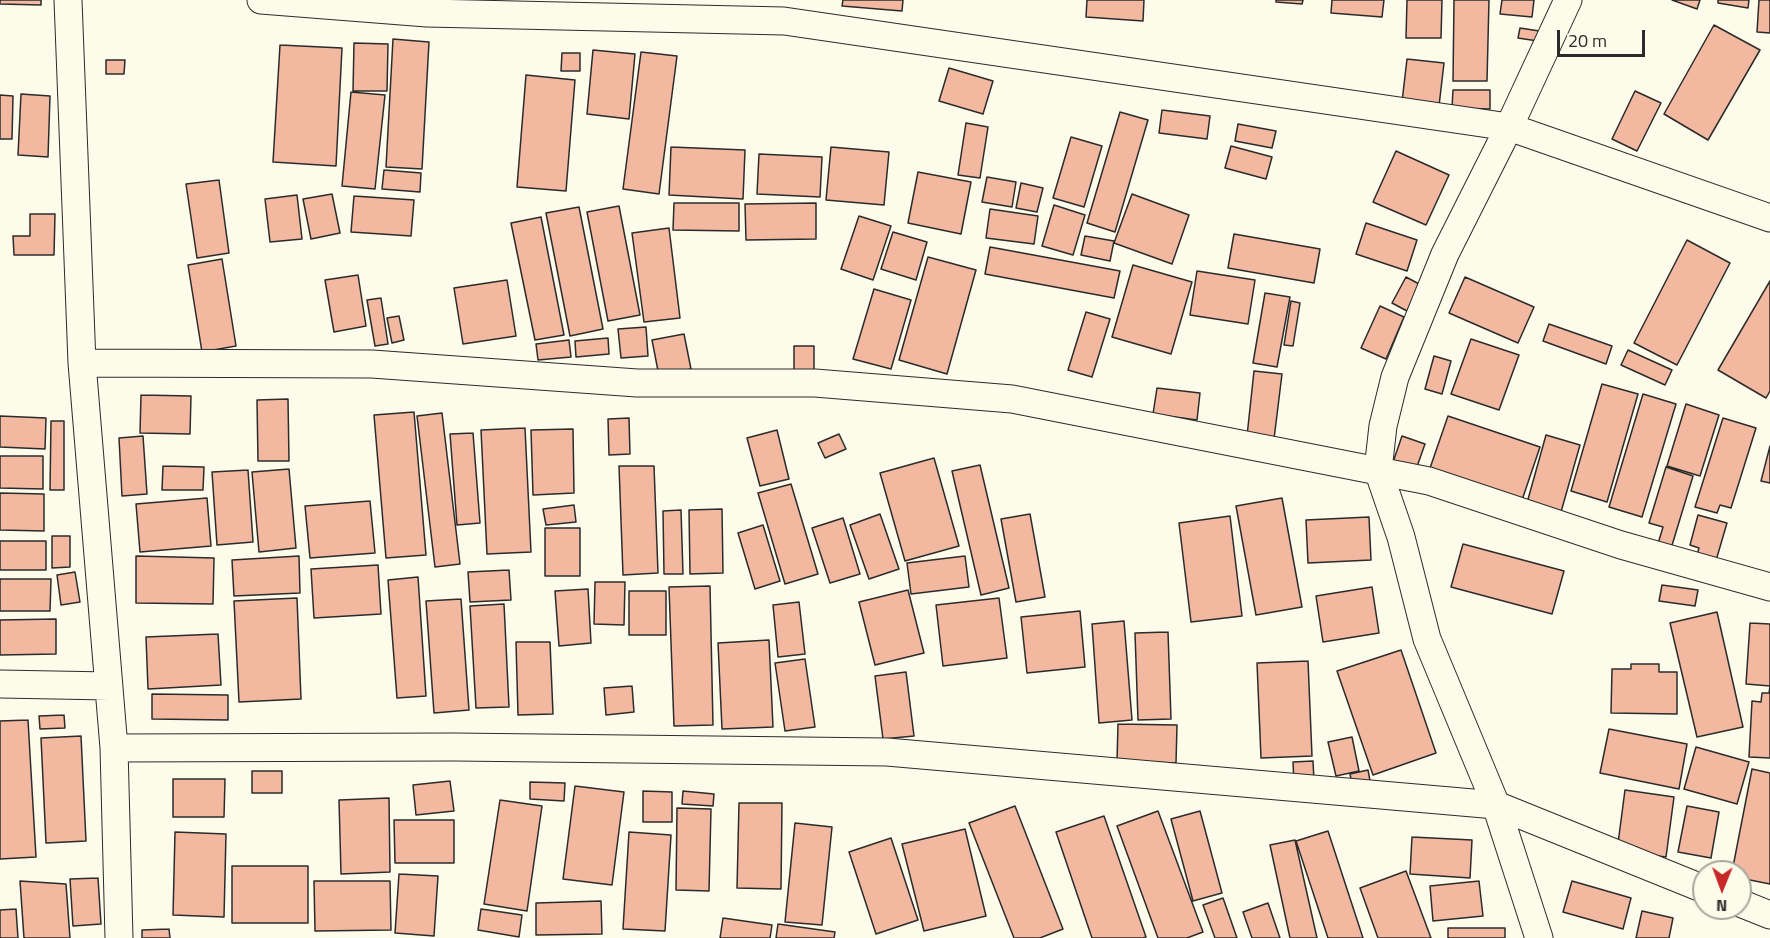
<!DOCTYPE html>
<html>
<head>
<meta charset="utf-8">
<style>
	body { margin:0 }
	#map { position:relative; width:1770px; height:938px; overflow:hidden; background:#fdfbea; font-family:"Titillium Web",sans-serif }
	canvas { display:block }
	.north { position:absolute; left:1692px; top:860px; width:60px; height:60px; box-sizing:border-box; background:#fdfbea; border:2px solid #a9a89e; border-radius:50%; rotate:181deg; font-size:16px; font-weight:700; line-height:24px; text-align:center; color:#2b2b2b }
	.north::after { content:''; display:block; margin:auto; width:21px; height:27px; background:#c62828; clip-path:polygon(50% 0,100% 100%,50% 72%,0 100%) }
	.scale { position:absolute; left:1557px; top:30px; width:88px; height:27px; box-sizing:border-box; border:3px solid #2b2b2b; border-top:0; padding-left:8px; font-size:18px; line-height:21px; white-space:nowrap; color:#2b2b2b; -webkit-text-stroke:4px #fdfbea; paint-order:stroke }
</style>
</head>
<body>
<div id="map">
<canvas width="1770" height="938"></canvas>
<div class="north">N</div>
<div class="scale">20 m</div>
</div>
<script>
const g = document.querySelector('canvas').getContext('2d');
g.lineJoin = 'round';
function paint(path, color) { g.fillStyle = color; g.fill(path, 'evenodd'); }
const poly = rows => new Path2D(rows.map(r => 'M' + r).join(''));
function strokePath(path, color, width, dash) { g.strokeStyle = color; g.lineWidth = width; g.lineCap = dash ? 'butt' : 'round'; g.setLineDash(dash || []); g.stroke(path); }
const building = poly([
	[0,0,41,0,41,5,0,4,0,0],
	[843,0,903,0,902,11,842,6,843,0],
	[1087,0,1144,0,1143,21,1086,17,1087,0],
	[1276,0,1303,0,1302,4,1276,2,1276,0],
	[1332,0,1384,0,1382,17,1331,13,1332,0],
	[1407,0,1442,0,1441,38,1406,38,1407,0],
	[1454,0,1489,0,1487,81,1453,81,1454,0],
	[1502,0,1534,0,1532,17,1500,14,1502,0],
	[1672,0,1700,0,1697,9,1672,0],
	[1718,0,1749,0,1748,8,1718,3,1718,0],
	[1759,0,1770,0,1770,33,1757,32,1759,0],
	[1714,25,1760,50,1708,140,1664,114,1714,25],
	[1520,28,1546,32,1544,42,1518,38,1520,28],
	[393,39,429,42,422,169,386,167,393,39],
	[354,43,388,44,387,91,353,91,354,43],
	[280,45,342,48,336,166,273,162,280,45],
	[593,50,635,54,629,119,587,114,593,50],
	[641,52,677,56,659,194,623,189,641,52],
	[562,53,580,53,580,71,561,71,562,53],
	[1407,59,1444,63,1439,106,1402,102,1407,59],
	[106,60,125,60,124,74,106,74,106,60],
	[949,68,993,81,983,114,939,101,949,68],
	[526,75,575,80,566,191,517,187,526,75],
	[1453,90,1490,90,1490,109,1452,108,1453,90],
	[1635,91,1661,103,1637,151,1612,139,1635,91],
	[351,92,385,95,375,189,342,186,351,92],
	[21,94,50,96,48,157,18,155,21,94],
	[0,95,13,96,12,139,0,139,0,95],
	[1162,110,1210,116,1207,139,1159,133,1162,110],
	[1120,112,1148,120,1115,232,1087,223,1120,112],
	[966,123,988,127,980,178,958,175,966,123],
	[1238,124,1276,131,1272,148,1235,141,1238,124],
	[1071,137,1102,146,1084,207,1053,198,1071,137],
	[1231,146,1272,157,1266,179,1225,168,1231,146],
	[671,147,745,150,743,199,669,195,671,147],
	[831,147,889,152,884,205,826,200,831,147],
	[1396,151,1449,175,1426,225,1373,202,1396,151],
	[759,154,822,157,820,197,757,194,759,154],
	[384,170,421,173,420,192,382,189,384,170],
	[918,172,971,182,961,234,908,223,918,172],
	[987,177,1016,182,1012,207,982,202,987,177],
	[219,180,229,253,197,258,186,184,219,180],
	[1021,183,1043,188,1037,212,1016,208,1021,183],
	[332,194,340,233,311,239,303,199,332,194],
	[1132,194,1189,215,1172,264,1114,243,1132,194],
	[297,195,302,239,270,242,265,199,297,195],
	[354,196,414,200,411,236,351,232,354,196],
	[674,203,739,203,739,231,673,230,674,203],
	[816,203,816,239,746,240,745,204,816,203],
	[1054,205,1085,215,1073,255,1042,246,1054,205],
	[619,206,640,315,608,321,587,212,619,206],
	[579,207,603,329,570,336,546,213,579,207],
	[990,209,1038,216,1034,244,986,238,990,209],
	[30,214,55,214,54,255,14,255,13,236,30,236,30,214],
	[859,216,891,226,873,280,841,269,859,216],
	[541,217,564,335,535,340,511,223,541,217],
	[1366,223,1417,240,1407,271,1356,254,1366,223],
	[669,228,680,318,644,322,632,233,669,228],
	[893,232,927,242,916,280,881,269,893,232],
	[1234,234,1320,249,1314,283,1228,268,1234,234],
	[1085,236,1114,241,1110,261,1081,255,1085,236],
	[1687,240,1730,263,1677,365,1634,343,1687,240],
	[990,247,1120,271,1114,298,985,274,990,247],
	[928,257,976,270,947,374,899,360,928,257],
	[222,259,236,346,202,352,188,265,222,259],
	[1133,265,1192,282,1171,354,1112,337,1133,265],
	[1197,271,1255,280,1248,324,1190,315,1197,271],
	[358,275,366,326,334,332,325,280,358,275],
	[1406,277,1421,285,1407,311,1392,303,1406,277],
	[1465,277,1534,307,1518,343,1449,313,1465,277],
	[507,280,516,336,463,344,454,288,507,280],
	[1770,281,1770,391,1766,398,1718,370,1770,281],
	[874,289,911,300,891,369,853,359,874,289],
	[1265,293,1290,297,1277,367,1253,363,1265,293],
	[381,298,388,344,375,346,367,300,381,298],
	[1291,301,1300,303,1293,346,1284,345,1291,301],
	[1380,306,1404,317,1386,359,1361,348,1380,306],
	[1086,312,1110,319,1092,377,1068,370,1086,312],
	[399,316,404,340,392,343,387,318,399,316],
	[1549,324,1612,346,1606,364,1543,341,1549,324],
	[646,327,648,356,621,358,618,329,646,327],
	[684,334,691,369,659,376,652,340,684,334],
	[608,338,609,354,576,357,575,341,608,338],
	[1471,339,1519,355,1499,410,1451,394,1471,339],
	[569,340,571,357,538,360,536,344,569,340],
	[794,346,814,346,814,371,794,371,794,346],
	[1628,350,1672,370,1665,385,1621,365,1628,350],
	[1434,356,1451,361,1442,394,1425,389,1434,356],
	[1254,371,1282,374,1274,439,1247,436,1254,371],
	[1602,384,1638,394,1607,502,1571,491,1602,384],
	[1157,388,1200,393,1197,420,1153,414,1157,388],
	[1643,394,1676,404,1642,517,1609,507,1643,394],
	[141,395,191,396,190,434,140,433,141,395],
	[288,399,289,461,258,461,257,400,288,399],
	[1686,404,1719,415,1700,476,1667,466,1686,404],
	[414,412,426,555,386,558,374,415,414,412],
	[442,413,460,564,435,567,417,416,442,413],
	[0,416,46,418,45,449,0,447,0,416],
	[1448,416,1540,447,1521,503,1429,471,1448,416],
	[629,418,630,454,609,455,608,419,629,418],
	[1723,418,1756,428,1731,508,1720,505,1717,513,1695,507,1723,418],
	[51,421,64,421,64,490,50,490,51,421],
	[525,428,531,552,487,554,481,430,525,428],
	[573,429,574,493,533,495,531,430,573,429],
	[777,430,789,479,760,486,747,438,777,430],
	[473,433,480,523,457,525,450,434,473,433],
	[839,434,846,449,825,458,818,443,839,434],
	[1546,435,1580,445,1559,519,1525,510,1546,435],
	[143,436,147,494,122,496,119,438,143,436],
	[1402,436,1425,444,1414,475,1391,468,1402,436],
	[1770,446,1770,483,1761,481,1770,446],
	[0,456,43,456,43,489,0,488,0,456],
	[934,458,959,546,905,561,880,473,934,458],
	[980,465,1009,588,981,595,952,471,980,465],
	[163,466,204,467,203,490,162,490,163,466],
	[619,466,654,466,658,573,623,575,619,466],
	[1666,467,1693,476,1670,552,1657,547,1663,527,1649,523,1666,467],
	[289,469,296,548,259,552,252,472,289,469],
	[248,470,253,542,217,545,212,472,248,470],
	[791,484,818,574,785,584,758,493,791,484],
	[0,493,44,494,44,531,0,530,0,493],
	[207,498,211,546,140,552,136,504,207,498],
	[1282,498,1302,607,1256,615,1236,506,1282,498],
	[370,501,375,553,310,558,305,506,370,501],
	[574,505,576,522,546,525,543,509,574,505],
	[722,509,723,573,690,574,689,510,722,509],
	[681,510,683,574,664,574,663,511,681,510],
	[880,514,899,569,869,579,850,525,880,514],
	[1030,514,1045,597,1016,602,1001,519,1030,514],
	[1698,515,1727,523,1715,564,1696,558,1699,548,1690,545,1698,515],
	[1230,516,1242,616,1191,622,1179,523,1230,516],
	[1369,517,1371,560,1308,563,1306,520,1369,517],
	[843,518,860,574,830,583,812,528,843,518],
	[763,525,780,581,755,589,738,533,763,525],
	[545,528,580,528,580,576,545,576,545,528],
	[52,536,70,536,70,567,52,568,52,536],
	[0,541,46,541,46,570,0,570,0,541],
	[1463,544,1564,571,1552,614,1451,587,1463,544],
	[136,556,214,558,213,604,136,603,136,556],
	[299,556,300,593,234,596,232,560,299,556],
	[965,556,969,587,911,594,907,563,965,556],
	[378,565,381,614,314,618,311,569,378,565],
	[509,570,511,600,470,602,468,572,509,570],
	[75,572,80,602,61,605,57,575,75,572],
	[418,577,426,696,397,698,388,580,418,577],
	[0,579,51,579,50,611,0,611,0,579],
	[595,582,625,582,624,625,594,624,595,582],
	[1662,585,1698,590,1695,606,1659,601,1662,585],
	[710,586,713,725,674,726,669,587,710,586],
	[1372,587,1379,633,1323,642,1316,596,1372,587],
	[588,589,591,643,559,646,555,591,588,589],
	[908,590,924,653,875,665,859,602,908,590],
	[629,591,666,591,666,635,629,635,629,591],
	[297,598,301,699,239,702,234,601,297,598],
	[999,598,1007,658,943,666,936,605,999,598],
	[461,599,469,710,434,713,426,601,461,599],
	[799,602,805,654,778,657,773,605,799,602],
	[504,604,509,707,476,708,470,606,504,604],
	[1080,611,1085,667,1027,673,1021,617,1080,611],
	[1717,612,1743,727,1697,737,1670,623,1717,612],
	[56,619,56,654,0,655,0,620,56,619],
	[1124,621,1132,720,1099,723,1092,624,1124,621],
	[1750,623,1770,624,1770,758,1749,757,1752,701,1761,702,1762,693,1769,693,1770,686,1746,684,1750,623],
	[1168,632,1171,719,1138,720,1135,633,1168,632],
	[218,634,221,685,148,689,146,637,218,634],
	[769,640,773,727,722,729,718,643,769,640],
	[516,642,550,642,553,714,518,715,516,642],
	[1401,650,1436,753,1373,775,1337,671,1401,650],
	[805,659,815,727,785,731,775,663,805,659],
	[1308,661,1312,756,1261,758,1257,663,1308,661],
	[1631,664,1659,664,1659,672,1677,672,1677,714,1611,713,1612,669,1631,669,1631,664],
	[906,672,914,736,883,739,875,676,906,672],
	[632,686,634,712,606,715,604,688,632,686],
	[152,694,228,695,228,720,152,719,152,694],
	[64,715,65,728,40,729,39,716,64,715],
	[28,720,36,857,0,859,0,721,28,720],
	[1118,724,1177,725,1176,763,1117,761,1118,724],
	[1609,729,1687,744,1679,789,1600,773,1609,729],
	[81,736,86,841,46,843,41,738,81,736],
	[1352,737,1359,771,1336,776,1328,742,1352,737],
	[1696,747,1749,762,1737,804,1684,789,1696,747],
	[1313,761,1314,781,1294,783,1293,762,1313,761],
	[1752,769,1770,773,1770,884,1740,878,1740,872,1732,872,1752,769],
	[1368,770,1371,786,1353,789,1350,774,1368,770],
	[252,771,282,771,282,793,252,793,252,771],
	[173,779,225,779,224,817,173,817,173,779],
	[450,781,454,811,416,815,413,785,450,781],
	[530,782,565,783,564,801,530,799,530,782],
	[575,786,624,792,612,885,563,879,575,786],
	[1625,790,1674,797,1666,857,1617,851,1625,790],
	[643,791,672,792,672,822,643,822,643,791],
	[683,791,714,794,713,806,682,804,683,791],
	[389,798,390,872,341,874,339,800,389,798],
	[500,800,542,806,527,911,484,904,500,800],
	[739,803,782,803,781,889,737,888,739,803],
	[1015,806,1063,929,1040,938,1014,938,969,823,1015,806],
	[1687,806,1719,812,1711,858,1678,852,1687,806],
	[677,808,711,809,709,891,676,890,677,808],
	[1158,811,1203,932,1187,938,1158,938,1117,826,1158,811],
	[1200,811,1222,893,1193,901,1171,819,1200,811],
	[1104,816,1146,937,1143,938,1092,938,1056,832,1104,816],
	[394,820,454,820,454,863,395,863,394,820],
	[795,823,832,827,822,925,785,922,795,823],
	[965,829,986,916,924,931,902,844,965,829],
	[1328,831,1363,938,1328,938,1296,841,1328,831],
	[175,832,226,834,224,917,173,915,175,832],
	[629,832,671,835,665,931,623,929,629,832],
	[1412,837,1472,840,1470,878,1410,874,1412,837],
	[891,838,918,920,876,934,849,852,891,838],
	[1295,840,1317,938,1290,938,1270,845,1295,840],
	[232,866,308,866,308,923,232,923,232,866],
	[1406,871,1431,938,1378,938,1360,888,1406,871],
	[399,874,438,876,434,936,395,933,399,874],
	[98,878,101,924,73,926,70,879,98,878],
	[20,881,66,884,70,938,24,938,20,881],
	[314,881,390,881,391,930,315,931,314,881],
	[1479,881,1483,916,1433,921,1430,886,1479,881],
	[1572,881,1631,898,1623,929,1563,912,1572,881],
	[1223,898,1237,938,1215,938,1203,905,1223,898],
	[601,901,602,934,536,935,536,903,601,901],
	[1268,903,1280,938,1252,938,1243,912,1268,903],
	[16,909,18,938,0,938,0,910,16,909],
	[481,909,522,915,519,937,478,930,481,909],
	[1642,911,1673,918,1669,938,1636,938,1642,911],
	[723,918,772,925,770,938,720,938,723,918],
	[778,924,835,932,834,938,776,938,778,924],
	[1448,928,1505,928,1505,938,1448,938,1448,928],
	[169,929,170,938,142,938,142,930,169,929]
]);
const street = poly([
	[68,0,82,363,114,748,119,938],
	[261,0,427,13,784,21,1509,127,1770,218],
	[82,363,372,364,637,383,815,383,1012,399,1429,481,1621,545,1770,587],
	[0,684,109,686],
	[114,748,455,747,887,752,1496,805,1704,889],
	[1740,903,1770,915],
	[1539,938,1496,805,1427,639,1401,537,1378,470,1383,426,1395,377,1445,254,1509,127,1568,0]
]);
paint(building, '#f2b8a0');
strokePath(building, '#2b2b2b', 1.5);
strokePath(street, '#2b2b2b', 29);
strokePath(street, '#fdfbea', 27);
</script>
</body>
</html>
